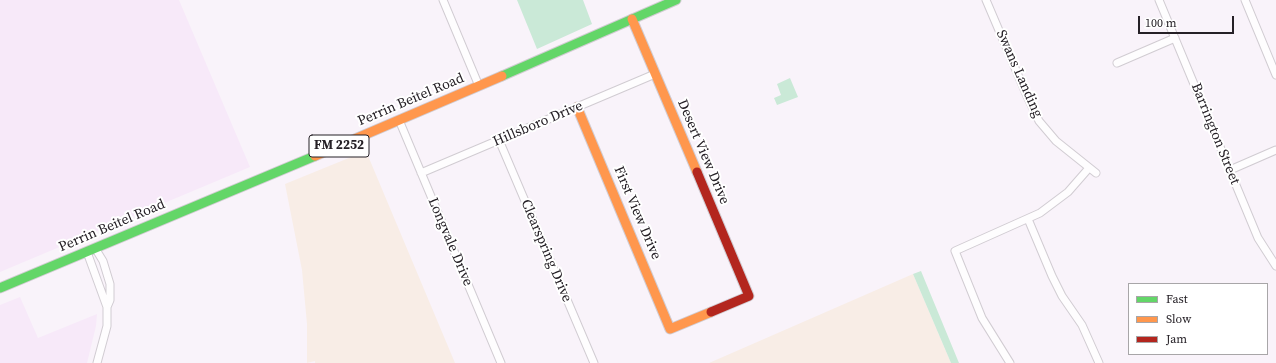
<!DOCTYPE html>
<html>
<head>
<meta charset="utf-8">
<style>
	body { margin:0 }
	#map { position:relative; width:1276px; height:363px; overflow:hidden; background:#f9f3fa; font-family:"Source Serif 4",serif }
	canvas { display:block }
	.legend { position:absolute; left:1128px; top:283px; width:140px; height:72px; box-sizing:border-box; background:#fff; border:1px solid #a8a6a8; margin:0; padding:5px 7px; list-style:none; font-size:12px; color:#252026 }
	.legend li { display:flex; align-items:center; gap:8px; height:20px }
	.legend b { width:20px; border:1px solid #a8a6a8 }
	.scale { position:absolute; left:1138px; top:16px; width:96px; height:18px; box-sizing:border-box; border:2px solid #252026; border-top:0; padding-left:5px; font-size:12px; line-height:14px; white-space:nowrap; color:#252026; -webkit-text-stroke:3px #fff; paint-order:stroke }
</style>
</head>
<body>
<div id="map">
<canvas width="1276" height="363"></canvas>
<ul class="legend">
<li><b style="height:5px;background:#63d668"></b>Fast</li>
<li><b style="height:5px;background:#ff974d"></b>Slow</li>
<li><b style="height:5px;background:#b3261e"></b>Jam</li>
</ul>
<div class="scale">100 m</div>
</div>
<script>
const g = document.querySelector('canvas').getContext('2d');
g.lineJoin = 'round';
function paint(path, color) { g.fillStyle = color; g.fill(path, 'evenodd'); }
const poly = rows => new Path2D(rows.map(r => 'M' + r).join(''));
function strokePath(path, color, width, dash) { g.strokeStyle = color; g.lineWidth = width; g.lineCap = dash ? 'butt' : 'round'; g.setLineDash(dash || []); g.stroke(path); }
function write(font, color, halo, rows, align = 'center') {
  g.font = font + ' "Source Serif 4",serif'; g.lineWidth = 4; g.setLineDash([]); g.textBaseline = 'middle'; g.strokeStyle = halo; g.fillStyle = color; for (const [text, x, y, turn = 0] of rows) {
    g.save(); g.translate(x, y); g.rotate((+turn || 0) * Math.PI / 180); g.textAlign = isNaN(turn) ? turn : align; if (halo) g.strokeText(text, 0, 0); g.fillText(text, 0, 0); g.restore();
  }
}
const built = poly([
	[0,0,179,0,250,167,0,272],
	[20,297,38,338,97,314,96,326,87,363,0,363,0,305]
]);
const industrial = poly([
	[366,151,455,363,315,363,315,361,307,363,307,324,302,270,285,184],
	[913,274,951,363,709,363]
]);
const green = poly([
	[517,0,583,0,592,24,537,49],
	[790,78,798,97,777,105,774,98,781,95,777,84],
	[921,271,959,363,951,363,913,274]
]);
const street = poly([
	[443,0,479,86],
	[986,0,1027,96,1039,121,1056,141,1096,173],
	[1159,0,1258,238,1276,266],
	[1245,0,1276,75],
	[1117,63,1175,38],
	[399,120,501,363],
	[499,140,594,363],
	[1230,170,1276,150],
	[421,173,655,74],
	[1028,219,1052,276,1062,296,1082,325,1099,363],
	[95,248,103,261,110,284,110,300,107,307],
	[87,252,107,307,107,326,97,363],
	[1010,363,982,318,955,251,1040,213,1068,192,1089,168]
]);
const fast = poly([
	[502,76,676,0],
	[0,288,315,156]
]);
const slow = poly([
	[632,19,697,172],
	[577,107,670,329,711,312],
	[315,156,502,76]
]);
const jam = poly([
	[697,172,749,296,711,312]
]);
const shields = [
	[339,146,60]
];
const shieldNames = [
	["FM 2252",339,146]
];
const streetNames = [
	["Swans Landing",1019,74,66],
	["Perrin Beitel Road",411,100,-23],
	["Hillsboro Drive",538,124,-23],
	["Barrington Street",1215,134,68],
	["Desert View Drive",703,152,67],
	["First View Drive",637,213,67],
	["Perrin Beitel Road",112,226,-23],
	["Longvale Drive",450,242,67],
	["Clearspring Drive",546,251,67]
];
paint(built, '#f7e9f9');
paint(industrial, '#f8ede6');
paint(green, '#cae9d7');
strokePath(street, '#d1ccd2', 9);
strokePath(fast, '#d1ccd2', 11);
strokePath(slow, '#d1ccd2', 11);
strokePath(jam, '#d1ccd2', 11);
strokePath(street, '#fefdfe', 7);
strokePath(fast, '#63d668', 9);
strokePath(slow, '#ff974d', 9);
strokePath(jam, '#b3261e', 9);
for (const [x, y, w] of shields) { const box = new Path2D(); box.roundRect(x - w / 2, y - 11, w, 22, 3); g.fillStyle = '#fff'; g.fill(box); strokePath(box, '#252026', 1); }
write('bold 13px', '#252026', null, shieldNames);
write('14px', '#252026', '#fff', streetNames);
</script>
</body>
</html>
